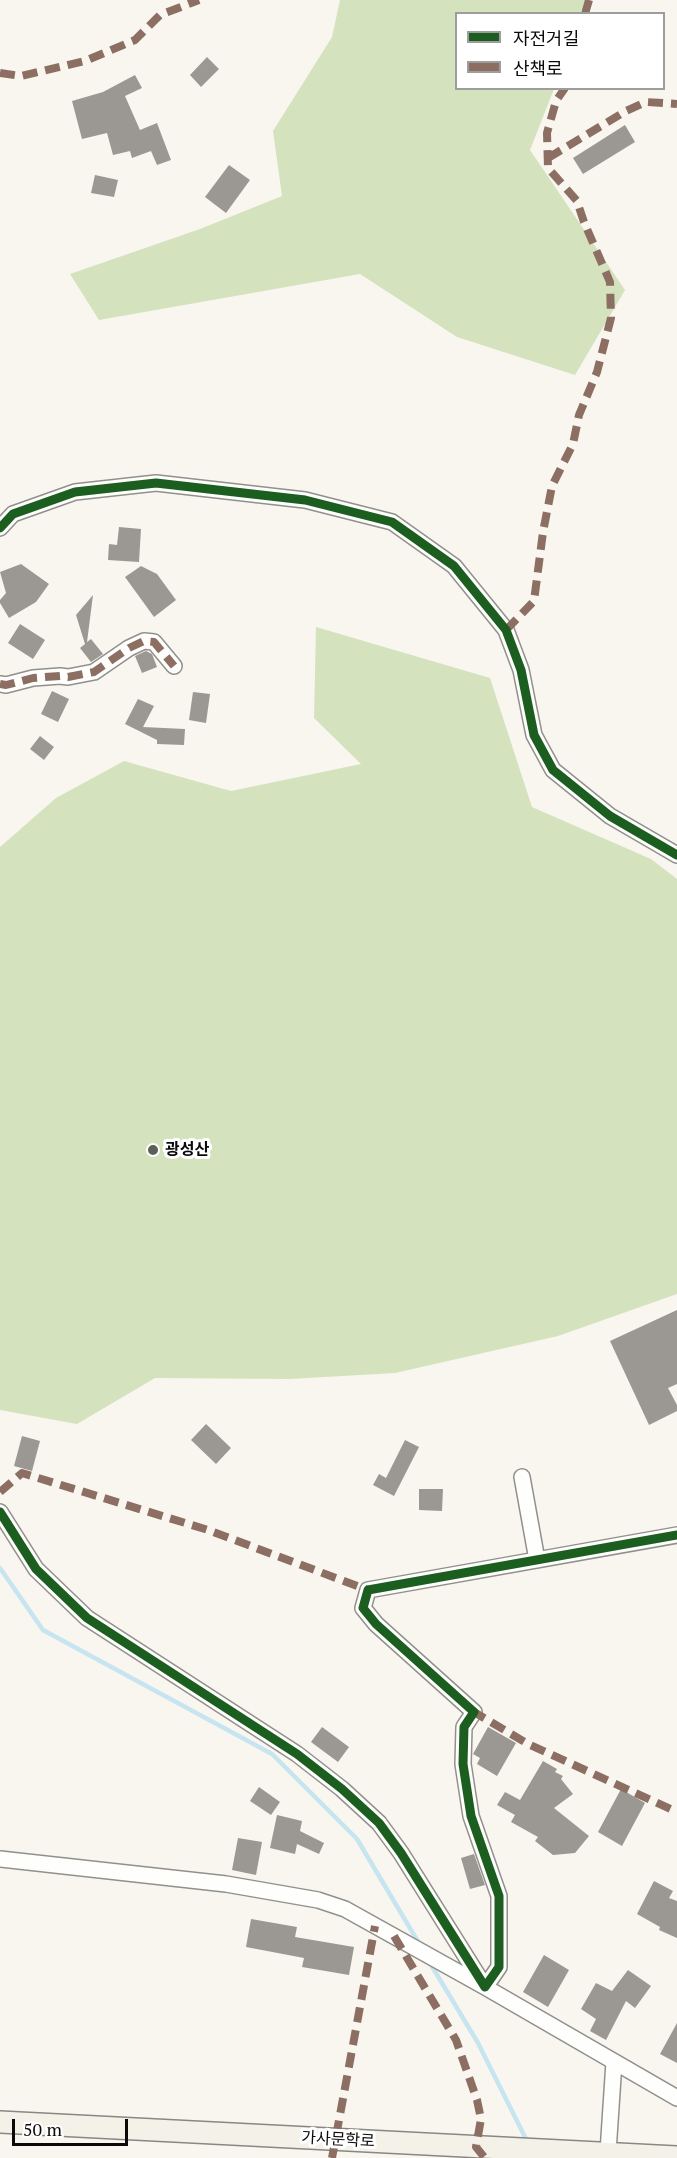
<!DOCTYPE html>
<meta charset="utf-8">
<style>
body{margin:0}
#map{position:relative;width:677px;height:2158px;overflow:hidden;background:#f8f6ee;font-family:"PT Serif","Noto Sans KR",serif}
canvas{display:block}
.legend{position:absolute;left:455px;top:12px;width:210px;height:78px;box-sizing:border-box;background:#fff;border:2px solid #9d9d9d;margin:0;padding:8px 10px;list-style:none;font-size:18px;color:#0a0a0a}
.legend li{display:flex;align-items:center;gap:12px;height:30px}
.legend b{width:30px;border:2px solid #9d9d9d}
.scale{position:absolute;left:12px;top:2119px;width:116px;height:27px;box-sizing:border-box;border:3px solid #0a0a0a;border-top:0;padding-left:8px;font-size:18px;line-height:21px;white-space:nowrap;color:#0a0a0a;-webkit-text-stroke:4px #fff;paint-order:stroke}
</style>
<div id="map">
<canvas width="677" height="2158"></canvas>
<ul class="legend">
<li><b style="height:8px;background:#1b5e20"></b>자전거길</li>
<li><b style="height:8px;background:#8d6e63"></b>산책로</li>
</ul>
<div class="scale">50 m</div>
</div>
<script>
const g = document.querySelector('canvas').getContext('2d');
g.lineJoin = 'round';
function fill(path, color) { g.fillStyle = color; g.fill(path, 'evenodd'); }
const toPath = rows => new Path2D(rows.map(r => 'M' + r).join(''));
function stroke(path, color, width, dash) { g.strokeStyle = color; g.lineWidth = width; g.lineCap = dash ? 'butt' : 'round'; g.setLineDash(dash || []); g.stroke(path); }
function label(font, color, halo, rows, align = 'center') {
  g.font = font + ' "PT Serif","Noto Sans KR",serif'; g.lineWidth = 6; g.setLineDash([]); g.textBaseline = 'middle'; g.strokeStyle = halo; g.fillStyle = color; for (const [text, x, y, turn = 0] of rows) {
    g.save(); g.translate(x, y); g.rotate((+turn || 0) * Math.PI / 180); g.textAlign = isNaN(turn) ? turn : align; if (halo) g.strokeText(text, 0, 0); g.fillText(text, 0, 0); g.restore();
  }
}
fill(toPath([
 [340,0,589,0,580,13,456,14,456,88,554,89,530,150,625,290,575,375,457,337,360,274,99,320,70,274,200,229,282,196,273,131,332,37],
 [316,627,490,678,532,807,651,859,677,879,677,1294,558,1336,395,1373,290,1379,155,1378,77,1424,0,1410,0,847,56,798,124,761,231,791,361,764,314,718]
]), '#d4e3be');
stroke(toPath([
 [0,1568,43,1630,272,1754,357,1839,420,1945],
 [430,1963,478,2043,528,2143]
]), '#c7e5f0', 4.5);
fill(toPath([
 [207,57,219,69,201,87,190,75],
 [135,75,142,88,125,96,140,130,157,123,171,160,157,165,151,151,132,158,130,151,113,155,107,133,82,139,72,101,103,92],
 [625,125,635,142,583,174,573,158],
 [229,165,250,180,226,213,205,197],
 [95,175,118,180,114,197,91,193],
 [119,527,141,529,139,562,108,560,109,544,117,545],
 [21,564,49,584,36,602,9,618,0,603,0,600,6,593,0,572],
 [141,566,157,574,176,600,154,617,125,577],
 [93,595,87,642,91,639,103,654,91,662,80,648,85,644,76,615],
 [20,624,45,640,33,659,8,643],
 [146,651,152,654,157,667,142,673,135,656],
 [52,691,69,699,58,722,41,714],
 [193,692,210,694,206,723,189,720],
 [138,699,154,706,143,727,185,729,184,745,157,744,157,740,125,724],
 [40,736,54,747,44,760,30,749],
 [677,1310,677,1384,668,1388,677,1405,677,1411,649,1425,610,1341],
 [206,1424,231,1448,216,1464,191,1440],
 [22,1436,40,1441,32,1471,14,1466],
 [405,1440,419,1447,394,1496,373,1485,379,1474,386,1478],
 [419,1489,443,1489,442,1511,419,1510],
 [322,1727,349,1747,338,1762,311,1742],
 [488,1727,516,1743,497,1776,477,1764,480,1758,473,1754],
 [543,1761,557,1769,555,1772,563,1776,561,1779,573,1794,554,1808,589,1836,575,1853,553,1855,535,1841,538,1837,511,1822,515,1815,497,1805,505,1792,520,1800],
 [259,1787,280,1802,271,1815,250,1801],
 [621,1789,645,1803,622,1846,598,1832],
 [277,1815,302,1821,300,1831,324,1843,319,1854,297,1844,295,1854,270,1848],
 [238,1838,262,1842,256,1875,232,1870],
 [474,1854,485,1885,470,1889,461,1858],
 [654,1881,673,1891,669,1898,677,1901,677,1938,659,1930,660,1927,637,1914],
 [251,1919,297,1927,295,1937,354,1947,349,1975,302,1967,304,1958,246,1947],
 [544,1955,569,1970,548,2007,523,1992],
 [628,1970,651,1986,635,2008,626,2001,606,2040,590,2031,596,2019,581,2009,596,1983,612,1991],
 [677,2023,677,2063,660,2054]
]), '#9b9894');
const minor = toPath([
 [0,528,13,514,75,492,156,483,305,500,392,522,454,566,506,630,521,670,534,735,553,770,610,816,677,855],
 [0,684,6,685,33,678,60,676,68,677,94,672,129,648,144,641,154,642,174,666],
 [522,1477,537,1560],
 [0,1512,36,1569,87,1618,297,1754,342,1789,379,1823,401,1853,485,1987,499,1967,499,1896,471,1816,463,1764,464,1727,474,1712,376,1624,363,1608,368,1590,677,1535],
 [0,1859,226,1884,318,1900,345,1909,485,1987,677,2098],
 [608,2152,614,2062]
]);
const secondary = toPath([
 [0,2122,677,2157]
]);
stroke(minor, '#91908d', 18);
stroke(secondary, '#888783', 24);
stroke(minor, '#fefefc', 15);
stroke(secondary, '#f4f1e8', 21);
stroke(toPath([
 [585,14,589,0],
 [0,73,21,76,85,61,135,40,160,15,199,0],
 [548,158,626,111,646,102,677,104],
 [506,630,534,601,543,532,552,486,573,444,579,415,597,372,611,318,610,282,584,222,577,201,548,168,547,133,556,101,565,88],
 [0,684,6,685,33,678,60,676,68,677,94,672,129,648,144,641,154,642,174,666],
 [0,1492,22,1473,208,1530,368,1590],
 [472,1714,474,1712,528,1744,677,1812],
 [394,1936,456,2040,477,2100,481,2119,476,2147,485,2158],
 [332,2158,375,1926]
]), '#8d6e63', 8, [15, 8]);
stroke(toPath([
 [0,528,13,514,75,492,156,483,305,500,392,522,454,566,506,630,521,670,534,735,553,770,610,816,677,855],
 [0,1512,36,1569,87,1618,297,1754,342,1789,379,1823,401,1853,485,1987,499,1967,499,1896,471,1816,463,1764,464,1727,474,1712,376,1624,363,1608,368,1590,677,1535]
]), '#1b5e20', 9);
for (const [x, y, r, color] of [
 [153,1150,6,"#5d5d5a"]
]) { const dot = new Path2D(); dot.arc(x, y, r, 0, 2 * Math.PI); g.fillStyle = color; g.fill(dot); stroke(dot, '#fff', 2); }
label('bold 16px', '#0a0a0a', '#fff', [
 ["광성산",165,1150]
], 'left');
label('16px', '#0a0a0a', '#fff', [
 ["가사문학로",338,2140,3]
]);
</script>
